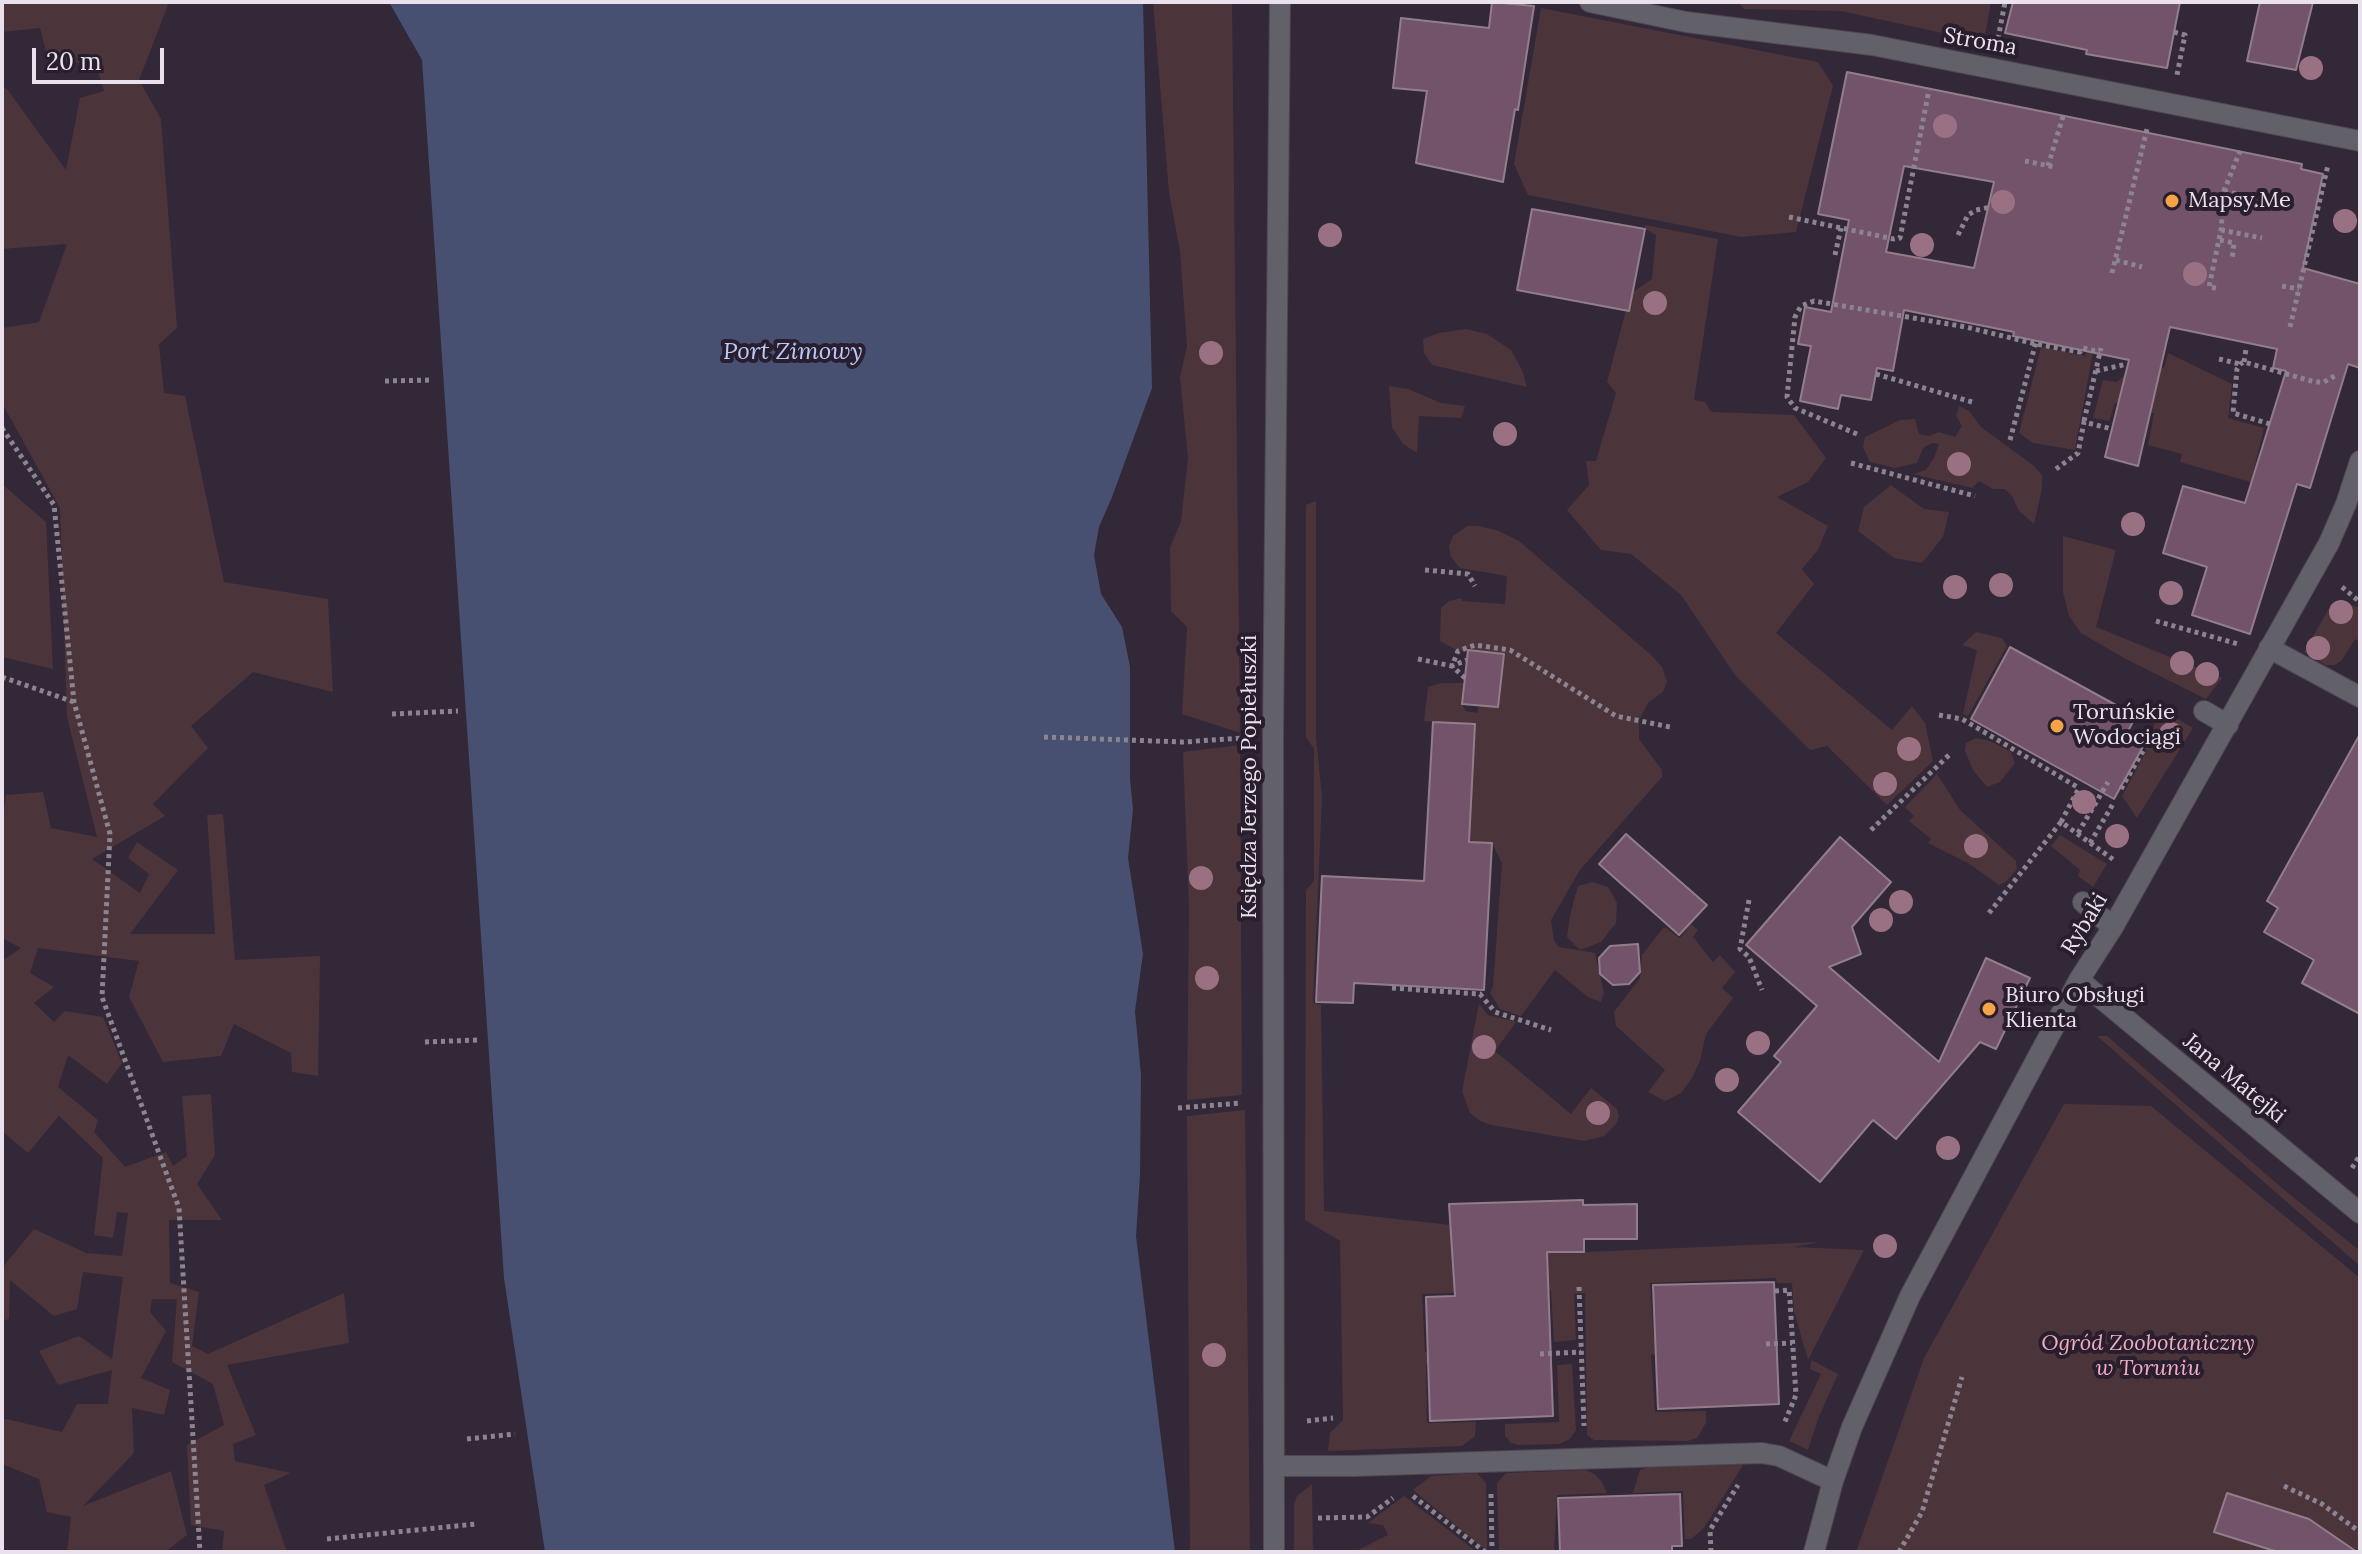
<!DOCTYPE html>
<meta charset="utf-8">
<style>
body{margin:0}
#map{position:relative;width:2362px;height:1554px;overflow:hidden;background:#322837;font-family:Lora,serif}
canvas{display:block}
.frame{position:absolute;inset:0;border:4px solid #e9e2ec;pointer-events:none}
.scale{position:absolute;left:32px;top:48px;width:132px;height:36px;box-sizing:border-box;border:4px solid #e9e2ec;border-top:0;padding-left:10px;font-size:24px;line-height:28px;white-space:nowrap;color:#e9e2ec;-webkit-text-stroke:6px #281e2d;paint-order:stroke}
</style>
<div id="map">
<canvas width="2362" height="1554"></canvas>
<div class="frame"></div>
<div class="scale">20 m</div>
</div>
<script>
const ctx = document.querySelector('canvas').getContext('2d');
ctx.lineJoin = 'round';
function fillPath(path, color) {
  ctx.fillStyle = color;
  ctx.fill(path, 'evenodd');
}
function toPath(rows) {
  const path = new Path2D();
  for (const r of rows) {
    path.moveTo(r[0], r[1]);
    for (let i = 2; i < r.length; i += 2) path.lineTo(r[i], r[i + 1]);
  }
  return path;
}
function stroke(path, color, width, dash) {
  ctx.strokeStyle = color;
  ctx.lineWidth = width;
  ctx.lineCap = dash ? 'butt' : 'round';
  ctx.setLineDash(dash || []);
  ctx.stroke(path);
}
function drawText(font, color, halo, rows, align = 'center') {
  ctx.font = font + ' Lora,serif';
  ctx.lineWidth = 8;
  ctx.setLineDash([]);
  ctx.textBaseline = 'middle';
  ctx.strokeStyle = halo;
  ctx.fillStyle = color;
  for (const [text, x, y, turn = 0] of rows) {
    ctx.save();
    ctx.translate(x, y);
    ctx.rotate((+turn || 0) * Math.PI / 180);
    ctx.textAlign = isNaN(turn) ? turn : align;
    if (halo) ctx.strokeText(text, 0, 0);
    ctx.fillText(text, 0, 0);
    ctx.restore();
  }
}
const green = toPath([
 [2,2,169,2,139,80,161,119,177,328,159,344,164,393,185,396,224,582,328,599,333,692,253,672,191,726,208,748,153,804,165,816,92,859,140,893,149,874,128,858,137,842,178,870,130,934,215,934,207,815,223,814,235,960,320,956,318,1076,292,1072,291,1053,234,1024,221,1056,163,1062,129,997,139,961,38,948,30,973,54,987,34,1003,54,1022,65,1011,103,1017,122,1063,107,1084,68,1055,58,1087,98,1120,94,1132,125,1167,166,1152,173,1166,187,1156,182,1096,211,1094,215,1155,197,1184,222,1220,169,1220,170,1283,199,1292,192,1346,208,1354,344,1293,349,1343,227,1365,256,1435,233,1444,235,1461,291,1473,264,1485,287,1552,222,1552,224,1531,191,1525,187,1445,224,1425,213,1384,172,1362,177,1299,152,1299,150,1312,166,1331,141,1378,170,1390,164,1415,132,1408,134,1453,83,1506,171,1471,187,1535,165,1552,67,1552,71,1517,47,1512,39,1479,2,1464,2,1418,62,1432,77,1404,108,1404,112,1370,58,1385,39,1351,79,1336,112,1359,123,1277,83,1272,77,1309,54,1316,10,1280,9,1319,2,1321,2,1268,34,1229,86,1253,122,1256,128,1213,117,1212,113,1238,94,1235,103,1158,59,1116,28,1153,2,1131,2,961,21,948,2,938,2,823,6,795,43,792,51,828,97,837,67,717,60,508,2,403,2,328,39,322,67,244,2,249,2,87,7,89,66,170,80,98,104,91,96,65,48,59,40,28,2,32],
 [1153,2,1232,2,1240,733,1182,714,1187,627,1171,611,1170,548,1181,521,1188,458,1180,377,1187,346,1180,251,1169,192],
 [1738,2,1991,2,1984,42,1841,11,1744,9],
 [1541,8,1818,62,1833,86,1796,232,1741,237,1528,195,1514,164],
 [1645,225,1718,239,1694,400,1705,402,1711,412,1794,415,1826,458,1808,482,1777,497,1828,526,1818,550,1802,569,1814,584,1776,633,1892,730,1912,706,1925,723,1933,761,1887,805,1827,746,1810,750,1735,675,1681,595,1631,554,1601,550,1567,510,1589,485,1586,461,1596,461,1616,393,1607,382,1626,310,1630,310,1633,292,1652,279,1656,235,1645,229],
 [1466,329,1487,334,1511,350,1522,370,1527,387,1432,365,1424,353,1423,339,1439,333],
 [2041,347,2086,356,2087,351,2093,352,2075,450,2033,443,2019,433],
 [2168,353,2232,384,2228,418,2264,428,2251,482,2180,462,2182,454,2148,445,2154,413,2115,403,2109,421,2093,418,2103,380,2117,382,2138,363,2164,368],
 [1389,386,1408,389,1441,403,1465,406,1461,418,1419,416,1417,453,1403,444,1392,427],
 [1959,406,1969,411,1981,427,2034,466,2042,475,2042,489,2034,524,2019,511,2012,496,2005,489,1993,489,1979,481,1972,488,1913,474,1926,470,1934,458,1939,444,1932,443,1923,448,1917,463,1895,468,1870,462,1863,447,1865,437,1900,420,1915,419,1919,434,1929,436,1939,432,1955,437,1962,426,1956,416],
 [2,484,46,522,53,669,2,657],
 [1891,485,1924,509,1949,512,1943,537,1922,563,1894,558,1858,531,1864,507],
 [1316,501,1316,736,1322,798,1313,1003,1321,1005,1324,1211,1451,1225,1453,1252,1585,1252,1820,1242,1794,1247,1864,1250,1808,1360,1794,1311,1792,1283,1777,1283,1776,1278,1650,1283,1654,1342,1662,1342,1662,1353,1651,1355,1655,1412,1706,1411,1706,1423,1697,1438,1687,1441,1594,1440,1587,1435,1585,1293,1574,1294,1576,1340,1554,1342,1551,1290,1422,1294,1425,1352,1434,1353,1435,1364,1426,1365,1427,1423,1476,1422,1475,1436,1462,1446,1328,1451,1330,1433,1343,1420,1340,1241,1305,1220,1306,890,1314,881,1314,749,1306,737,1306,505],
 [1467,526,1479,526,1499,531,1519,541,1650,654,1662,667,1667,681,1663,692,1649,702,1639,720,1639,739,1662,770,1662,777,1580,870,1551,920,1554,941,1559,947,1595,953,1604,993,1601,1002,1588,997,1555,970,1521,1016,1500,1009,1490,993,1493,986,1502,863,1492,843,1469,842,1475,725,1424,721,1428,687,1441,683,1465,683,1462,704,1466,711,1477,713,1479,706,1498,707,1504,654,1458,651,1440,641,1441,608,1449,601,1462,598,1462,601,1505,604,1507,576,1460,568,1451,557,1449,546,1453,536],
 [2063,536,2116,550,2096,627,2222,678,2206,699,2124,658,2081,633,2069,616,2063,592],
 [2341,601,2360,608,2360,642,2355,639,2342,660,2335,665,2326,665,2304,652,2332,603],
 [1976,632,2002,638,2007,646,1968,716,1963,714,1977,650,1962,645],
 [2158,708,2193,728,2137,818,2122,796,2150,744],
 [1976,738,1990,741,2011,752,2015,763,2000,782,1987,787,1973,770,1965,751,1966,743],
 [1240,745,1242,1095,1187,1100,1189,909,1183,752],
 [1937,774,1960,810,2016,861,2017,869,2006,882,1999,885,1968,863,1928,843,1931,839,1909,821,1914,816,1905,807],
 [2060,835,2107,864,2093,887,2078,876,2080,870,2051,846],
 [1593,882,1608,887,1617,903,1616,923,1601,942,1580,950,1567,937,1570,915,1578,886],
 [1691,924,1698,930,1693,937,1713,962,1720,955,1735,972,1722,988,1733,998,1706,1034,1700,1061,1692,1078,1681,1093,1665,1101,1648,1092,1665,1070,1616,1026,1614,1012,1640,978,1642,955,1664,927,1680,938],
 [1479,1004,1488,1015,1516,1022,1495,1051,1571,1114,1591,1088,1617,1109,1619,1117,1616,1124,1604,1136,1584,1141,1491,1125,1480,1121,1470,1113,1462,1091],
 [2097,1036,2107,1036,2282,1188,2360,1251,2360,1266],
 [2064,1104,2151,1106,2360,1278,2360,1552,1856,1552,1924,1358],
 [1245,1110,1250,1552,1190,1552,1187,1116],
 [1811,1360,1838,1374,1818,1419,1808,1450,1789,1441,1821,1374,1810,1369],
 [1572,1364,1576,1430,1570,1439,1559,1444,1518,1445,1511,1443,1505,1436,1505,1424,1559,1422,1557,1365],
 [1743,1465,1704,1528,1691,1539,1685,1539,1683,1491,1633,1493,1640,1470,1649,1466],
 [1585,1470,1595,1474,1602,1482,1607,1493,1557,1495,1554,1552,1499,1552,1497,1483,1506,1473],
 [1477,1473,1486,1483,1487,1551,1413,1490,1431,1476],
 [1312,1484,1313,1552,1294,1552,1294,1504,1297,1496],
 [1404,1496,1477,1552,1354,1552,1388,1535,1383,1525,1368,1523]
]);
const water = toPath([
 [389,2,1143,2,1152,388,1112,497,1099,527,1094,555,1101,594,1122,627,1130,667,1130,779,1133,809,1128,858,1143,954,1135,1011,1141,1075,1140,1175,1136,1236,1175,1552,545,1552,504,1278,422,60]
]);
const building = toPath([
 [1492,2,1534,6,1518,110,1515,109,1503,182,1416,163,1427,91,1393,88,1401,18,1489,28,1492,2],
 [2013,2,2180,2,2167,68,2086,54,2087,50,2005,33,2013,2],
 [2260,2,2313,2,2296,70,2247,61,2260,2],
 [1847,72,2302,164,2301,169,2323,174,2303,268,2360,284,2360,368,2348,364,2310,488,2297,484,2250,634,2192,615,2207,567,2163,553,2183,486,2245,503,2286,371,2273,368,2277,349,2170,327,2138,466,2105,457,2129,360,2013,336,2014,332,1904,310,1893,371,1877,368,1871,400,1841,395,1838,409,1800,401,1811,346,1798,344,1805,307,1831,312,1849,220,1818,214,1847,72],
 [1904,166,1994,182,1974,268,1886,252,1904,166],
 [1532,209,1645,229,1629,311,1517,290,1532,209],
 [2010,647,2136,716,2127,733,2145,743,2114,799,1971,719,2010,647],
 [1468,650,1504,654,1498,707,1462,704,1468,650],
 [1433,722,1475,724,1469,842,1492,843,1484,990,1354,983,1353,1003,1316,1002,1322,876,1424,881,1433,722],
 [2360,734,2360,1014,2302,983,2314,960,2264,932,2278,908,2267,901,2360,734],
 [1626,834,1707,905,1679,935,1599,864,1626,834],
 [1840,837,1891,882,1852,927,1861,954,1829,967,1939,1062,1986,958,2030,978,1996,1049,1980,1042,1896,1139,1873,1120,1820,1182,1738,1112,1781,1062,1774,1056,1817,1006,1746,945,1840,837],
 [1638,944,1640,972,1629,984,1613,985,1600,974,1599,958,1610,946,1638,944],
 [1583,1200,1583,1205,1637,1204,1637,1239,1584,1239,1584,1252,1547,1252,1553,1416,1430,1421,1426,1297,1455,1296,1449,1204,1583,1200],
 [1774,1282,1779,1404,1658,1409,1653,1285,1774,1282],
 [2227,1493,2309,1519,2357,1552,2278,1552,2214,1532,2227,1493],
 [1680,1494,1682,1546,1672,1546,1672,1552,1560,1552,1558,1498,1680,1494]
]);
const path = toPath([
 [2174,32,2185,35,2177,75],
 [1998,39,2005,2],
 [2025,161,2055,167],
 [2048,166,2064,113],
 [2224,191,2237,194],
 [1789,217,1894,239,1900,238,1929,90],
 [2221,230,2262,238],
 [1958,235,1968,215,1976,210,1991,207],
 [2220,240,2234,243,2232,260],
 [1835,255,1841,228],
 [2116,260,2142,267],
 [2112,273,2147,129],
 [2282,286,2299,289],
 [2216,288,2209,287,2221,230,2224,191,2240,151],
 [2290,327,2328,165],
 [2219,359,2240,364],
 [2244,362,2246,349],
 [2096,371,2127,364],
 [1876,374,1972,402],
 [385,381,433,380],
 [2084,421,2101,348],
 [2270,424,2233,413,2237,369,2240,364,2244,362,2315,382,2324,382,2338,374],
 [2,428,54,505,74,702,110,834,102,997,179,1208,200,1552],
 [1857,434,1795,408,1787,397,1795,317,1801,306,1814,301,1966,327,2036,344,2080,352,2083,348,2100,352],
 [2010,440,2036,342],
 [1851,463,1975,496],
 [2056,469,2078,453,2084,422,2112,429],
 [1425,570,1468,574,1475,586],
 [2342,587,2360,602],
 [2156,621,2238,644],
 [1418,659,1452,666,1458,651,1475,645,1510,650,1616,716,1670,727],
 [2,677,74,702],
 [1465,678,1452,666,1467,660],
 [392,714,458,711],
 [1939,715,1962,719,2079,788],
 [1044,737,1183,742,1242,738],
 [2121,789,2147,744],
 [2061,822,2079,788],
 [1871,830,1949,755],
 [2078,833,2108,782],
 [2090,843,2113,804],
 [1749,900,1740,949,1749,957,1762,990],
 [1989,913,2061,822,2114,860],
 [1392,988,1480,994,1495,1012,1551,1030],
 [425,1042,479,1040],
 [1178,1108,1241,1103],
 [2352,1168,2360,1155],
 [1579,1287,1584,1426],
 [1775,1291,1789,1290,1790,1301,1796,1395,1784,1424],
 [1766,1344,1792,1343],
 [1540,1354,1581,1352],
 [1307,1421,1333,1418],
 [467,1439,515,1434],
 [2284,1486,2322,1504,2360,1532],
 [1491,1494,1492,1552],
 [1413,1496,1485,1552],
 [1318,1518,1367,1517,1393,1498],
 [327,1539,476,1524],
 [1711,1552,1710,1530,1738,1485],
 [1899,1552,1922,1512,1962,1377]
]);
const minor = toPath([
 [1590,2,1686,22,1872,45,2360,141],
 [2269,648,2360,697],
 [2204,711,2228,725],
 [2083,902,2113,927],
 [2079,980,2360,1213],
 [1274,1466,1354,1466,1762,1453,1779,1456,1833,1481],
 [1274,1552,1273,737,1280,2],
 [1814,1552,1833,1481,1852,1427,1910,1296,2079,980,2113,927,2329,543,2346,504,2360,461]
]);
const trees = [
 [2311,68],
 [1945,126],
 [2003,202],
 [2345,221],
 [1330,235],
 [1922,245],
 [2195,274],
 [1655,303],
 [1211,353],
 [1505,434],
 [1959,464],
 [2133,524],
 [2001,585],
 [1955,587],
 [2171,593],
 [2341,612],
 [2318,648],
 [2182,663],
 [2207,674],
 [2171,734],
 [1909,749],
 [1885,784],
 [2084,802],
 [2117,836],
 [1976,846],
 [1201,878],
 [1901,902],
 [1881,920],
 [1207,978],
 [1758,1043],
 [1484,1047],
 [1727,1080],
 [1598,1113],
 [1948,1148],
 [1885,1246],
 [1214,1355]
];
const markers = [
 [2172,201,8,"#f6a247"],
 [2057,726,8,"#f6a247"],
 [1989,1009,8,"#f6a247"]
];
const streetNames = [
 ["Stroma",1980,42,10],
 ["Księdza Jerzego Popiełuszki",1250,777,-90],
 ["Rybaki",2085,924,-59],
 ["Jana Matejki",2234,1079,40]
];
const poiNames = [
 ["Mapsy.Me",2188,201],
 ["Toruńskie",2073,713],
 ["Wodociągi",2073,738],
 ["Biuro Obsługi",2005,996],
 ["Klienta",2005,1021]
];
const parkNames = [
 ["Ogród Zoobotaniczny",2148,1344],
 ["w Toruniu",2148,1369]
];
const waterNames = [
 ["Port Zimowy",793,352]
];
fillPath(green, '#4c343b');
fillPath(water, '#475070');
fillPath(building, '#73536a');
stroke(building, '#927e8b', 2);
stroke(minor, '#4f4654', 22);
stroke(path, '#8c8490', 5, [4, 4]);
stroke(minor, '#626069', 20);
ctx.fillStyle = '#9a7183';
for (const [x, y] of trees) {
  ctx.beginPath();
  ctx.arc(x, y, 12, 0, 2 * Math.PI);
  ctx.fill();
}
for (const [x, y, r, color] of markers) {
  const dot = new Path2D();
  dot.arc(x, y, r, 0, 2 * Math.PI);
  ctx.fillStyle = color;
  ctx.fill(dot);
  stroke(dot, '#281e2d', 3);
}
drawText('22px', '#e9e2ec', '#281e2d', streetNames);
drawText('22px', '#e9e2ec', '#281e2d', poiNames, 'left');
drawText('italic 22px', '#f0acc1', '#281e2d', parkNames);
drawText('italic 24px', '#bcc9f8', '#281e2d', waterNames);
</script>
